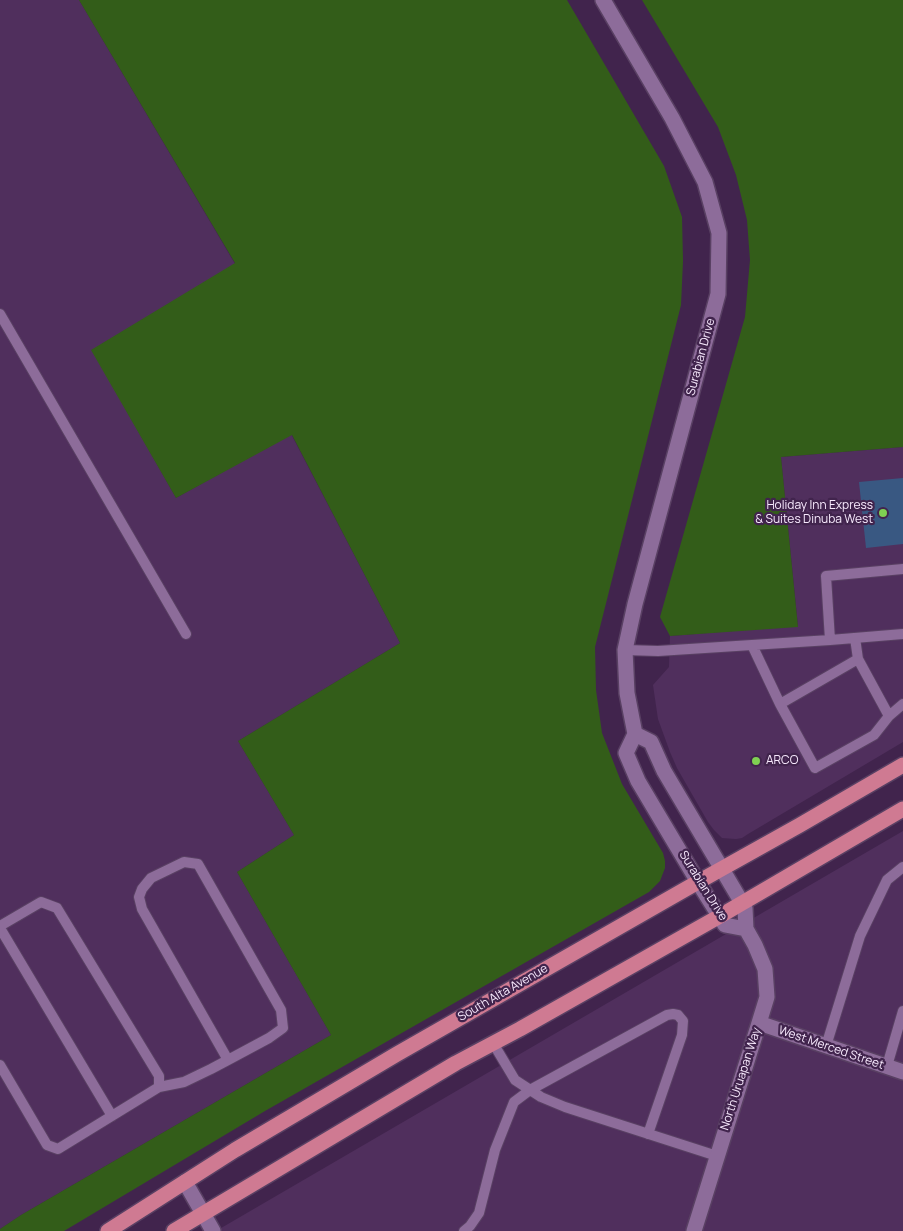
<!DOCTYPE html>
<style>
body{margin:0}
canvas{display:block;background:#41244d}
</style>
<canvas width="903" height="1231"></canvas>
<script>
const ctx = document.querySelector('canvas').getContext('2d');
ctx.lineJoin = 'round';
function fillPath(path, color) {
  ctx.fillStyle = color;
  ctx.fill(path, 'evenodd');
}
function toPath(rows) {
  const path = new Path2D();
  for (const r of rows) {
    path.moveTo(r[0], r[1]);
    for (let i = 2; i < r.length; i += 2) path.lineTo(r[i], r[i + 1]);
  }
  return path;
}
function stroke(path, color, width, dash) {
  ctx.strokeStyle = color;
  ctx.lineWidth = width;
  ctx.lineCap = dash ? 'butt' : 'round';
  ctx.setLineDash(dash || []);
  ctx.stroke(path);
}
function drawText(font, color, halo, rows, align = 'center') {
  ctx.font = font + ' Manrope,sans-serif';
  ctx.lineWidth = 4.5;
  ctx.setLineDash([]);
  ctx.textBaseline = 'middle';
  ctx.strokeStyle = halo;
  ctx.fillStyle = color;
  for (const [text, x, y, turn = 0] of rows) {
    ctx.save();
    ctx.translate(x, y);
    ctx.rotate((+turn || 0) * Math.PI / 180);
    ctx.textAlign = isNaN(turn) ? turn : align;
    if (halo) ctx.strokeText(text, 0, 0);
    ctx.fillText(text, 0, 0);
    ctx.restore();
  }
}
const built = toPath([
 [0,0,79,0,235,264,92,350,176,498,291,434,400,643,238,741,294,835,237,872,331,1035,21,1215,0,1229],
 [903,447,903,742,748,834,742,838,736,839,722,838,714,830,708,822,677,768,670,752,658,719,653,685,669,667,670,636,798,626,781,457],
 [903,831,903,1231,216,1231]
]);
const green = toPath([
 [79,0,567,0,664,166,682,217,683,261,681,305,595,647,596,690,602,733,622,784,663,853,665,861,665,868,660,881,649,892,265,1111,64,1231,0,1231,0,1229,21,1215,331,1035,237,872,294,835,238,741,400,643,292,435,176,498,91,350,235,263],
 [642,0,903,0,903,447,781,457,798,627,670,636,660,617,745,317,750,260,747,220,736,175,718,127]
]);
const building = toPath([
 [903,478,903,544,866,548,859,482]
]);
const lane = toPath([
 [0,314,186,634],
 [903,569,826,576,830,640,903,634],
 [855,638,858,659,780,704,815,768,874,735,889,716,903,704],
 [752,645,780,704],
 [625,650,658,651,830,640],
 [858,659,889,716],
 [0,926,41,902,57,908,159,1076,159,1087,58,1149,47,1145,0,1065],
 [0,928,112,1116],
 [493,1043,515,1080,541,1097,565,1107,717,1156],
 [826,1046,860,936,887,880,903,867],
 [887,1066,903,1011],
 [159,1087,184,1082,211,1069,228,1060,269,1038,283,1028,281,1010,198,864,184,862,151,878,142,889,139,897,142,909,228,1060],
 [464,1231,470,1226,479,1213,495,1150,514,1102,530,1090,667,1015,673,1014,678,1015,683,1021,682,1035,648,1134]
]);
const street = toPath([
 [603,0,672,118,705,182,719,233,718,294,635,604,625,650,627,693,635,734,626,753,638,781,698,882,725,925,746,929],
 [635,734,651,742,664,771,745,908,746,929,755,945,765,969,767,997,759,1023,694,1231],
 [759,1023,903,1072],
 [185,1182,213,1231]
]);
const primary = toPath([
 [108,1231,235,1150,397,1054,698,882,800,825,903,765],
 [174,1231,456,1063,520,1029,720,916,903,809]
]);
const markers = [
 [883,513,5,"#7fd052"],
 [756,761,5,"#7fd052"]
];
const streetNames = [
 ["Surabian Drive",701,357,-75],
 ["Surabian Drive",703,886,58],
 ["South Alta Avenue",503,993,-30],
 ["West Merced Street",831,1048,19],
 ["North Uruapan Way",741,1079,-72]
];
const poiNames = [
 ["Holiday Inn Express",873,506],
 ["& Suites Dinuba West",873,520],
 ["ARCO",766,761,"left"]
];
fillPath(built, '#502f5d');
fillPath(green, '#335d19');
fillPath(building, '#395882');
stroke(lane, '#594063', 12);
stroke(street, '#594063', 18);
stroke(primary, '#594063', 18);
stroke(lane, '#8d6c9a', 10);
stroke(street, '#8d6c9a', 15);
stroke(primary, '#cf7a92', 15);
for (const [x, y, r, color] of markers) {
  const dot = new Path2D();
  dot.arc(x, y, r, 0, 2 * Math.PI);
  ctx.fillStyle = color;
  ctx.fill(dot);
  stroke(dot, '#41244d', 2);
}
drawText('12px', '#f7e9fd', '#41244d', streetNames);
drawText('12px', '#f7e9fd', '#41244d', poiNames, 'right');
</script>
